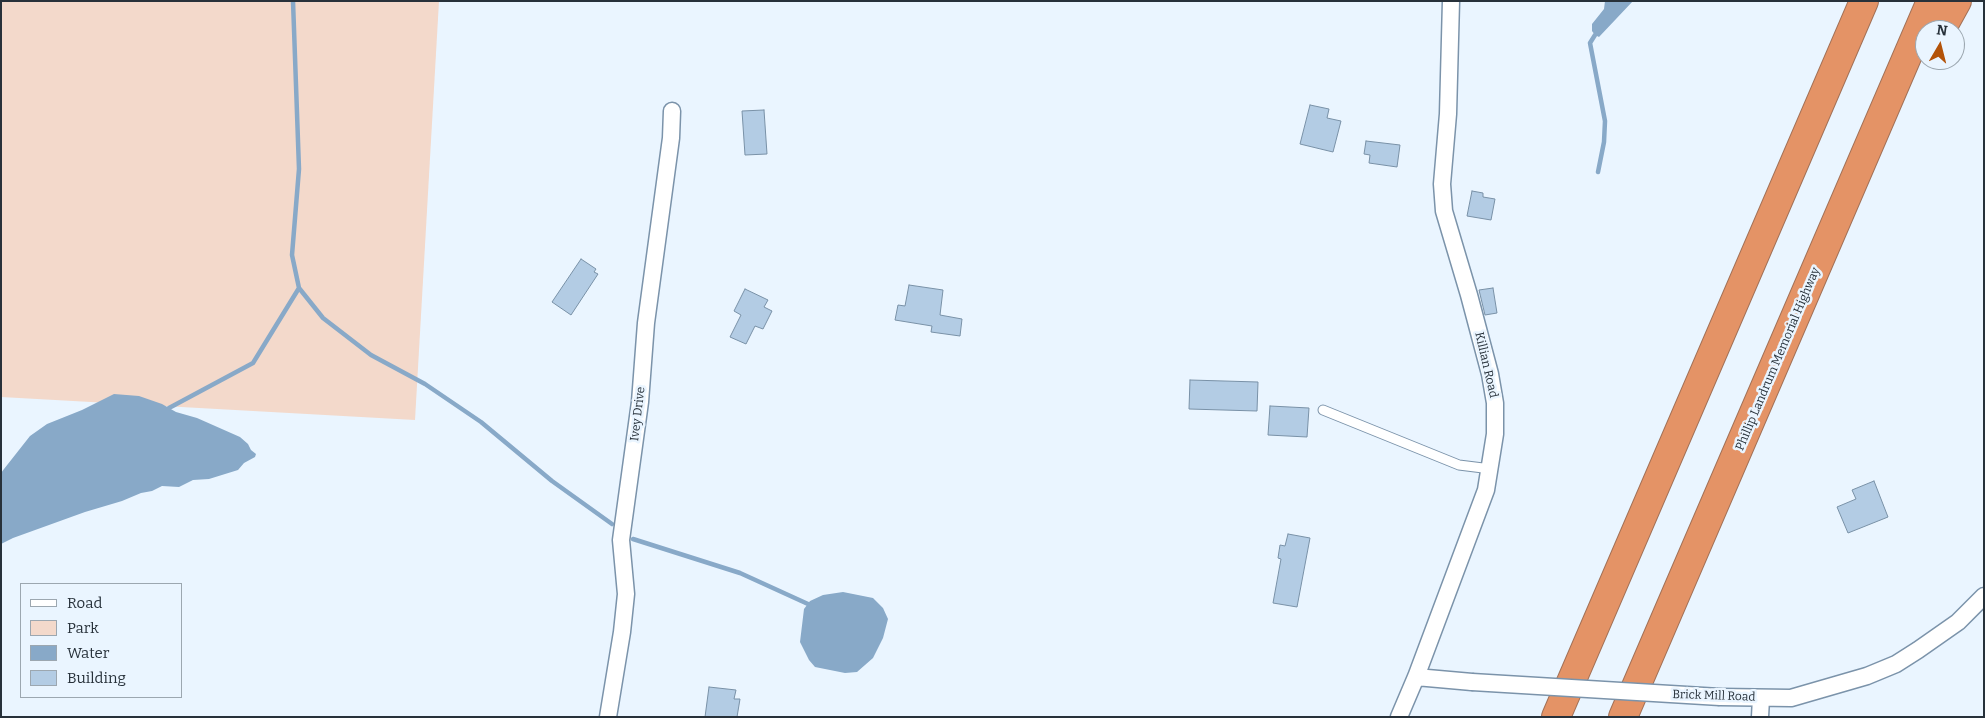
<!DOCTYPE html>
<style>
body{margin:0}
#map{position:relative;width:1985px;height:718px;overflow:hidden;background:#eaf5ff;font-family:Bitter,serif}
canvas{display:block}
.frame{position:absolute;inset:0;border:2px solid #27313a;pointer-events:none}
.legend{position:absolute;left:20px;top:583px;width:162px;height:115px;box-sizing:border-box;background:#eaf5ff;border:1px solid #9ca7b0;margin:0;padding:6px 9px;list-style:none;font-size:15px;color:#27313a}
.legend li{display:flex;align-items:center;gap:10px;height:25px}
.legend b{width:25px;border:1px solid #9ca7b0}
.north{position:absolute;left:1915px;top:20px;width:50px;height:50px;box-sizing:border-box;background:#eaf5ff;border:1px solid #9ca7b0;border-radius:50%;rotate:8deg;font-size:14px;font-weight:700;line-height:20px;text-align:center;color:#27313a}
.north::after{content:'';display:block;margin:auto;width:18px;height:22px;background:#b35309;clip-path:polygon(50% 0,100% 100%,50% 72%,0 100%)}
</style>
<div id="map">
<canvas width="1985" height="718"></canvas>
<div class="frame"></div>
<ul class="legend">
<li><b style="height:6px;background:#fff"></b>Road</li>
<li><b style="height:14px;background:#f3d9cb"></b>Park</li>
<li><b style="height:14px;background:#88a9c8"></b>Water</li>
<li><b style="height:14px;background:#b3cce4"></b>Building</li>
</ul>
<div class="north">N</div>
</div>
<script>
const ctx = document.querySelector('canvas').getContext('2d');
ctx.lineJoin = 'round';
function fillPath(path, color) {
  ctx.fillStyle = color;
  ctx.fill(path, 'evenodd');
}
function toPath(rows) {
  const path = new Path2D();
  for (const r of rows) {
    path.moveTo(r[0], r[1]);
    for (let i = 2; i < r.length; i += 2) path.lineTo(r[i], r[i + 1]);
  }
  return path;
}
function stroke(path, color, width, dash) {
  ctx.strokeStyle = color;
  ctx.lineWidth = width;
  ctx.lineCap = dash ? 'butt' : 'round';
  ctx.setLineDash(dash || []);
  ctx.stroke(path);
}
function drawText(font, color, halo, rows, align = 'center') {
  ctx.font = font + ' Bitter,serif';
  ctx.lineWidth = 5;
  ctx.setLineDash([]);
  ctx.textBaseline = 'middle';
  ctx.strokeStyle = halo;
  ctx.fillStyle = color;
  for (const [text, x, y, turn = 0] of rows) {
    ctx.save();
    ctx.translate(x, y);
    ctx.rotate((+turn || 0) * Math.PI / 180);
    ctx.textAlign = isNaN(turn) ? turn : align;
    if (halo) ctx.strokeText(text, 0, 0);
    ctx.fillText(text, 0, 0);
    ctx.restore();
  }
}
const green = toPath([
 [1,1,439,1,415,420,1,397]
]);
const water = toPath([
 [1605,1,1633,1,1599,37,1595,35,1592,31,1592,24,1604,9],
 [114,394,139,396,162,404,176,412,197,418,240,437,248,444,251,450,256,454,255,457,244,463,238,470,209,479,193,480,179,487,162,486,152,491,141,493,122,501,85,512,13,538,1,544,1,473,4,469,30,436,47,424,82,410],
 [843,592,873,598,883,608,888,619,883,638,873,658,857,672,845,673,815,667,809,660,800,642,804,609,810,601,823,595]
]);
const stream = toPath([
 [293,1,299,169,292,255,299,288,323,318,371,355,425,384,481,422,552,481,612,524],
 [1595,35,1590,43,1605,121,1604,142,1598,172],
 [169,408,253,363,299,288],
 [633,539,740,573,808,604]
]);
const building = toPath([
 [1310,105,1329,109,1327,118,1341,121,1333,152,1300,144,1310,105],
 [764,110,767,154,745,155,742,111,764,110],
 [1366,141,1400,145,1397,167,1369,163,1370,155,1364,154,1366,141],
 [1472,191,1483,193,1483,197,1495,199,1491,220,1467,216,1472,191],
 [581,259,596,269,594,272,598,274,571,315,552,302,581,259],
 [909,285,943,290,940,315,962,319,960,336,931,332,932,326,895,320,898,305,905,306,909,285],
 [1493,288,1497,313,1485,315,1479,290,1493,288],
 [745,289,768,300,764,307,772,311,763,329,755,326,746,344,730,337,741,315,734,311,745,289],
 [1190,380,1258,382,1257,411,1189,409,1190,380],
 [1270,406,1309,408,1307,437,1268,435,1270,406],
 [1874,481,1888,517,1848,533,1837,507,1856,499,1852,490,1874,481],
 [1288,534,1310,538,1297,607,1273,603,1281,559,1278,558,1280,545,1285,546,1288,534],
 [709,687,736,690,734,699,740,699,737,717,705,717,709,687]
]);
const service = toPath([
 [1323,410,1459,465,1491,469]
]);
const minor = toPath([
 [1416,677,1472,682],
 [1720,697,1791,698,1867,676,1896,664,1918,650,1958,622,1984,596],
 [608,717,622,632,626,594,621,540,640,402,646,323,671,138,672,111],
 [1399,717,1416,677,1486,490,1495,434,1495,403,1490,374,1469,295,1444,211,1442,184,1448,114,1451,1],
 [1760,717,1761,698]
]);
const motorway = toPath([
 [1941,30,1957,1],
 [1556,717,1864,1],
 [1623,717,1931,1]
]);
const minorBridge = toPath([
 [1472,682,1720,697]
]);
const streetNames = [
 ["Phillip Landrum Memorial Highway",1778,359,-67],
 ["Killian Road",1486,365,77],
 ["Ivey Drive",638,414,-83],
 ["Brick Mill Road",1714,696,2]
];
fillPath(green, '#f3d9cb');
fillPath(water, '#88a9c8');
stroke(stream, '#88a9c8', 4.5);
fillPath(building, '#b3cce4');
stroke(building, '#7991a7', 1);
stroke(service, '#7b93aa', 11);
stroke(minor, '#7b93aa', 19);
stroke(motorway, '#a27157', 30);
stroke(service, '#fff', 9);
stroke(minor, '#fff', 16);
stroke(motorway, '#e49366', 28);
stroke(minorBridge, '#7b93aa', 19, []);
stroke(minorBridge, '#fff', 16);
drawText('12px', '#27313a', '#eaf5ff', streetNames);
</script>
